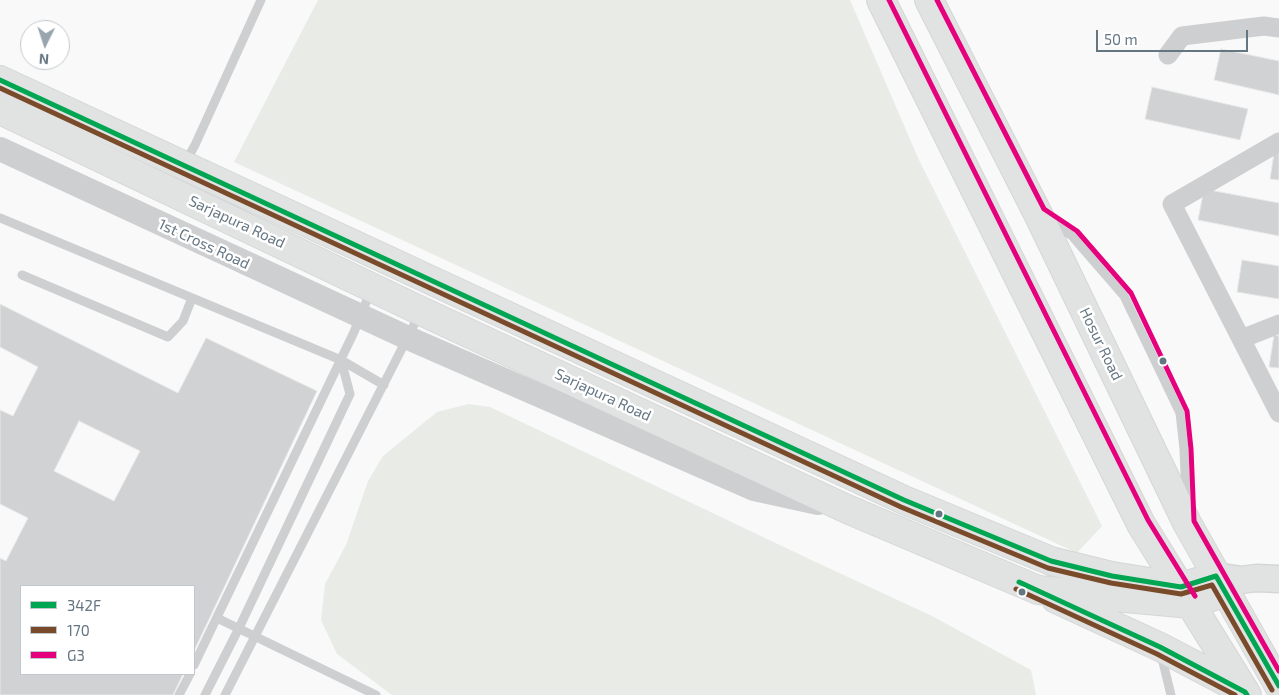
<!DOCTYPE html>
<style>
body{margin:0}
#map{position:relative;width:1279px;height:695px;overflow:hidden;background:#f9f9f9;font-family:"Exo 2",sans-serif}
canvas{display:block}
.legend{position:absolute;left:20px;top:585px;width:175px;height:90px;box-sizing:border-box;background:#fff;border:1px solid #c1c8cd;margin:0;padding:6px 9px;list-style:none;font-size:15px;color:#657683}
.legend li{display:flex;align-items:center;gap:10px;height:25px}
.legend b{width:25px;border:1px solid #c1c8cd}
.north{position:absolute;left:20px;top:20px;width:50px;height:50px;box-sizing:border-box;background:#fff;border:1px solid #c1c8cd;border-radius:50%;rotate:184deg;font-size:14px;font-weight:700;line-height:20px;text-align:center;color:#657683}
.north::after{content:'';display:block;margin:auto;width:18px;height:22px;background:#99a4ac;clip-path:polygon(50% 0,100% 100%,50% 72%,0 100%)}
.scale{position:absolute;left:1096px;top:30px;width:152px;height:22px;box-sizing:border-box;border:2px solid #657683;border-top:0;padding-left:6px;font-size:15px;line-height:18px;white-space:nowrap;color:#657683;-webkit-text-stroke:4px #fff;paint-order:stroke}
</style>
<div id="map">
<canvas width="1279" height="695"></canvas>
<ul class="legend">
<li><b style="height:6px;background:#00a651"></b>342F</li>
<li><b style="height:6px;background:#7a4b2a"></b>170</li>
<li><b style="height:6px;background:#e5007d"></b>G3</li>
</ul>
<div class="north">N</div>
<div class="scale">50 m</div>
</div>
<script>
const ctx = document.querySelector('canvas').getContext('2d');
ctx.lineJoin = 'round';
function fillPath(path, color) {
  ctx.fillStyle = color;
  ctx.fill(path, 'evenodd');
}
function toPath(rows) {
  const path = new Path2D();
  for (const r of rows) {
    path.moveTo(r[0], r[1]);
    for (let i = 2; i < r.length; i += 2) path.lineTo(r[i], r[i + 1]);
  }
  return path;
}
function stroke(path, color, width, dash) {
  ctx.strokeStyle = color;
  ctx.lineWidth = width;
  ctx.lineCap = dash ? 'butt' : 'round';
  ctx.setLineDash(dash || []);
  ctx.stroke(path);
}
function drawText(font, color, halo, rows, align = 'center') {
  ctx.font = font + ' "Exo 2",sans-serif';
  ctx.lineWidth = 5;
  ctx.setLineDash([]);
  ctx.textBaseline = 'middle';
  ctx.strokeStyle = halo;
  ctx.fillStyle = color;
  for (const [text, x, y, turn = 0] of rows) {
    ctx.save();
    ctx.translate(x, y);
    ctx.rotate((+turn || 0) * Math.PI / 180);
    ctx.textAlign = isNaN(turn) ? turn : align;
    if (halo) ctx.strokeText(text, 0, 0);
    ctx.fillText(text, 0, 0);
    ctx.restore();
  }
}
const green = toPath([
 [318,0,850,0,918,158,1102,526,1077,553,234,162],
 [469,404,490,407,807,558,932,616,1031,670,1036,695,392,695,337,654,321,620,325,584,346,545,368,481,383,456,437,412]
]);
const building = toPath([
 [1221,49,1279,61,1279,95,1214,80,1221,49],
 [1152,87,1248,109,1240,140,1145,119,1152,87],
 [1275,147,1279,148,1279,180,1270,179,1275,147],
 [1204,189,1279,203,1279,236,1198,220,1204,189],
 [1242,260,1279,266,1279,299,1237,292,1242,260],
 [0,304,178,393,206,338,317,391,194,651,194,586,21,586,21,674,183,674,173,695,0,695,0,558,6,561,28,518,0,504,0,410,13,416,38,367,0,347,0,304],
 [79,421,140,451,114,501,54,471,79,421],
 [1274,335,1279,336,1279,368,1269,367,1274,335]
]);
const service = toPath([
 [185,163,195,145,261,0],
 [0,218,341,360,384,385],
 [1051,222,1072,236,1124,296,1180,413,1184,449,1186,498],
 [22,275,168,337,183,321,192,298],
 [217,618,376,695],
 [1161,654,1171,695],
 [194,665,354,332,371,290],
 [179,695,190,674],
 [205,695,239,628,350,394,341,360],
 [225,695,419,315]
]);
const minor = toPath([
 [1168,55,1182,36,1264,26,1279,28],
 [1279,142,1172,204,1279,413],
 [1241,339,1279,324]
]);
const tertiary = toPath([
 [0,149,408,338,754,489,818,503]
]);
const secondary = toPath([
 [1216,576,1241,580,1256,578,1279,579]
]);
const primary = toPath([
 [881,0,1141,524,1247,695],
 [929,0,1038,214,1187,523,1279,686],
 [0,80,904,500,1051,561,1112,576,1181,587,1216,576],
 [0,110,421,311,847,509,1038,590,1191,604,1225,592],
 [1056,599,1160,647,1244,691]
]);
const bus1 = toPath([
 [0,80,904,500,1051,561,1112,576,1181,587,1216,576,1279,686],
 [1019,582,1160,647,1245,692,1247,695]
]);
const bus2 = toPath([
 [0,88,901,507,1048,568,1111,583,1181,594,1212,585,1272,690],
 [1016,589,1157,654,1235,695]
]);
const bus3 = toPath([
 [889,0,1148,520,1195,596],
 [937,0,1044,209,1077,231,1131,293,1187,411,1191,449,1194,521,1279,671]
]);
const markers = [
 [1163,361,4.5,"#657683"],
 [939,514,4.5,"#657683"],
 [1022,592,4.5,"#657683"]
];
const streetNames = [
 ["Sarjapura Road",237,222,25],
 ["1st Cross Road",204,244,25],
 ["Hosur Road",1101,344,64],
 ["Sarjapura Road",603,395,25]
];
fillPath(green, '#e8ebe6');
fillPath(building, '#d0d2d3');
stroke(building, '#e8e8e8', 1);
stroke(secondary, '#d5d6d7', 29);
stroke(primary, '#d5d6d7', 30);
stroke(service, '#cecfd0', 9);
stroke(minor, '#cecfd0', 19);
stroke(tertiary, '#cecfd0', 24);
stroke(secondary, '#e1e2e2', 26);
stroke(primary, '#e1e2e2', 28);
stroke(bus1, '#00a651', 5);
stroke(bus2, '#7a4b2a', 5);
stroke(bus3, '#e5007d', 5);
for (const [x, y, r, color] of markers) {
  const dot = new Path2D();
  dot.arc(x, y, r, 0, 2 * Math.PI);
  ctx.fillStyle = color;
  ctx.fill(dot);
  stroke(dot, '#fff', 2);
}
drawText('15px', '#657683', '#fff', streetNames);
</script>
